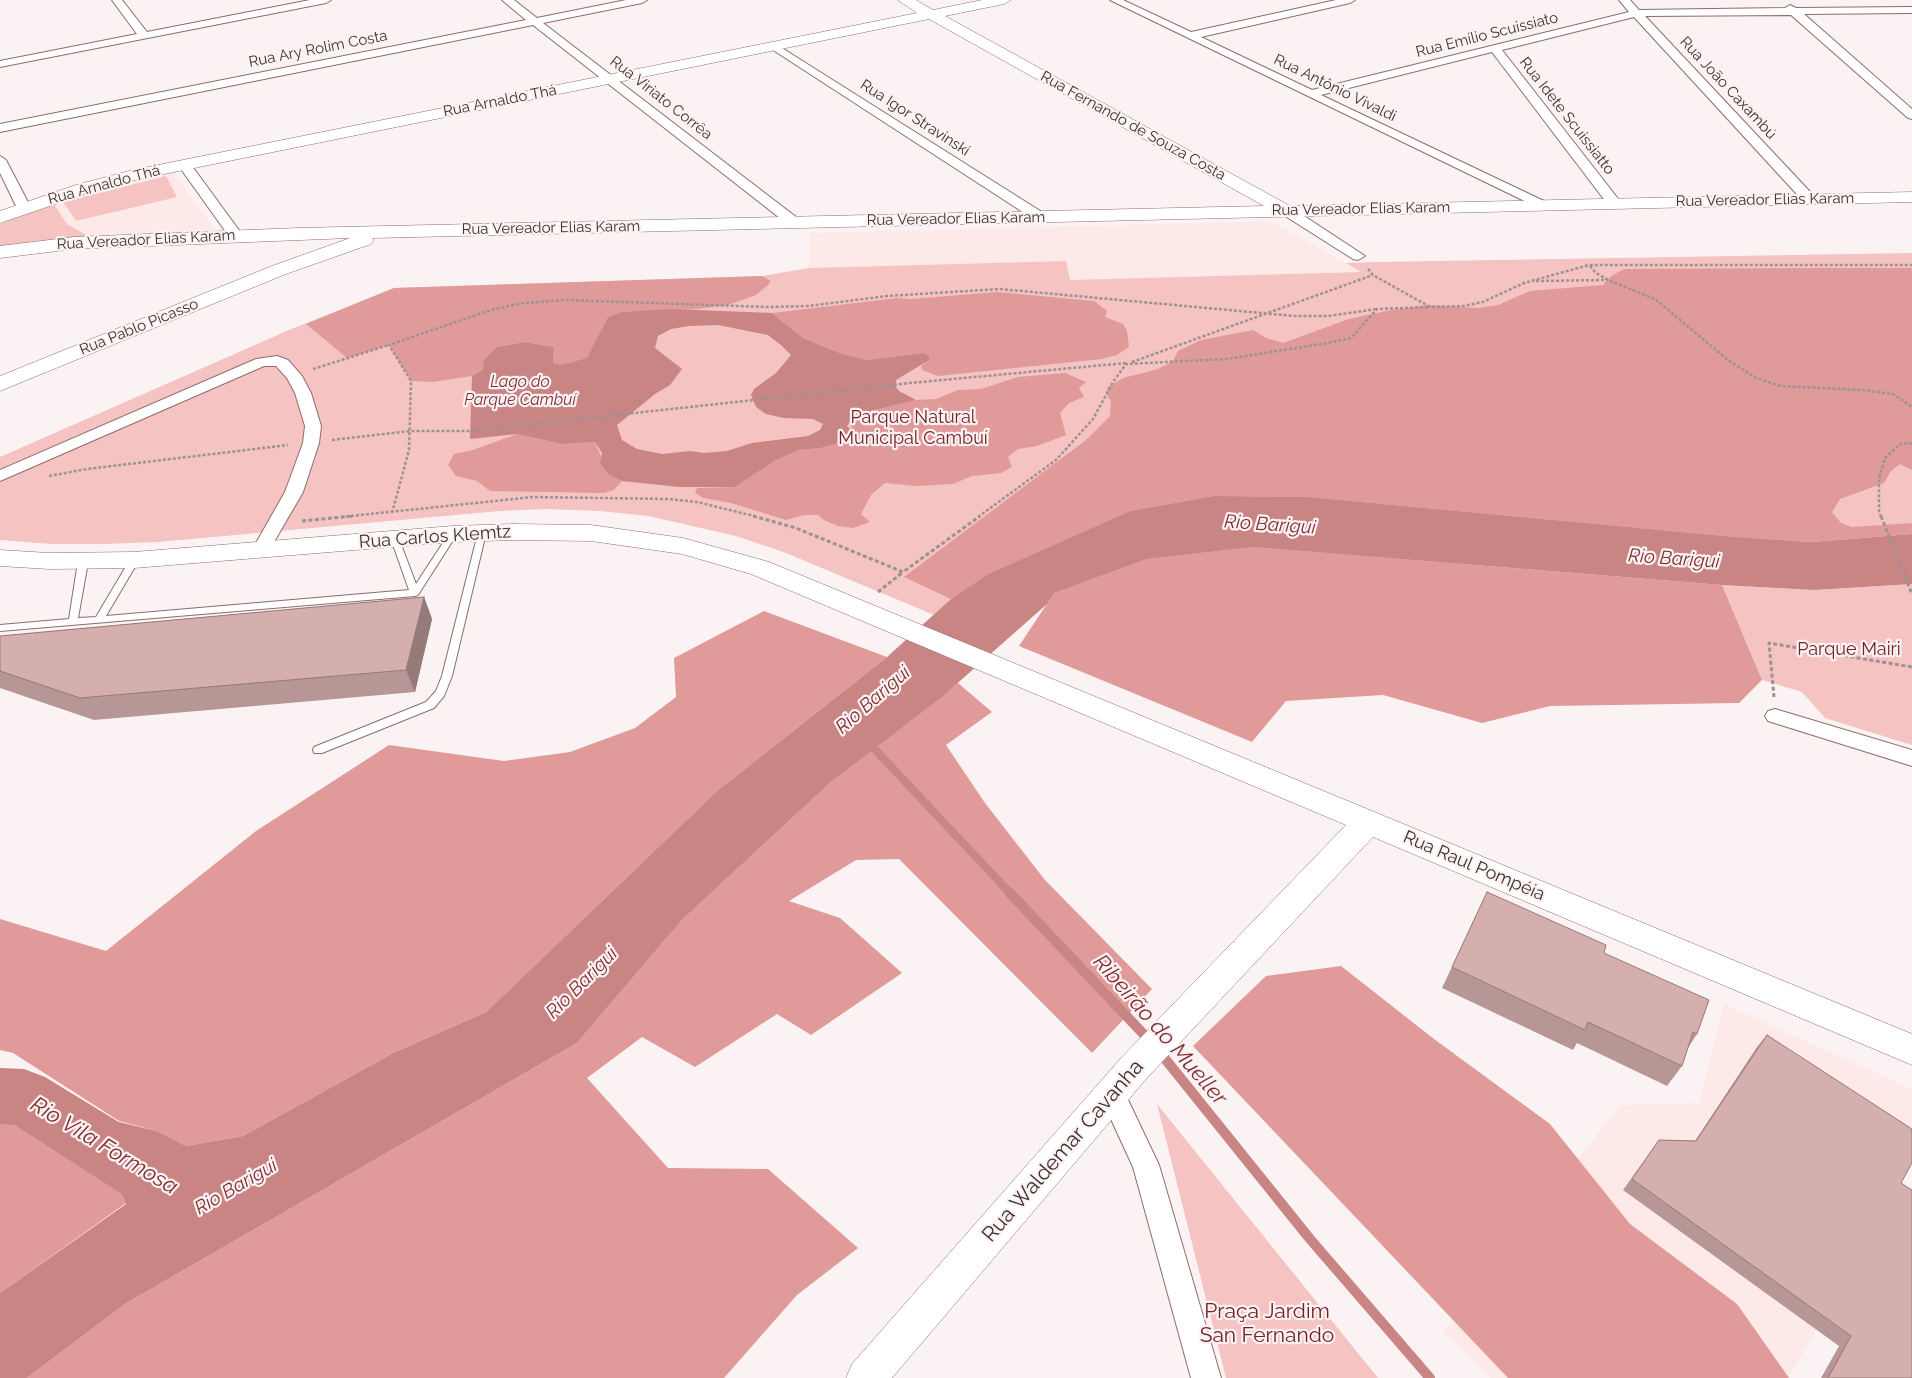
<!DOCTYPE html>
<meta charset="utf-8">
<style>
body{margin:0}
canvas{display:block;background:#fbf3f3}
</style>
<canvas width="1912" height="1378"></canvas>
<script>
const ctx = document.querySelector('canvas').getContext('2d');
ctx.lineJoin = 'round';
function fillPath(path, color) {
  ctx.fillStyle = color;
  ctx.fill(path, 'evenodd');
}
function toPath(rows) {
  const path = new Path2D();
  for (const r of rows) {
    path.moveTo(r[0], r[1]);
    for (let i = 2; i < r.length; i += 2) path.lineTo(r[i], r[i + 1]);
  }
  return path;
}
function stroke(path, color, width, dash) {
  ctx.strokeStyle = color;
  ctx.lineWidth = width;
  ctx.lineCap = dash ? 'butt' : 'round';
  ctx.setLineDash(dash || []);
  ctx.stroke(path);
}
function drawText(font, color, halo, rows, align = 'center') {
  ctx.font = font + ' Raleway,sans-serif';
  ctx.lineWidth = 4.5;
  ctx.setLineDash([]);
  ctx.textBaseline = 'middle';
  ctx.strokeStyle = halo;
  ctx.fillStyle = color;
  for (const [text, x, y, turn = 0] of rows) {
    ctx.save();
    ctx.translate(x, y);
    ctx.rotate((+turn || 0) * Math.PI / 180);
    ctx.textAlign = isNaN(turn) ? turn : align;
    if (halo) ctx.strokeText(text, 0, 0);
    ctx.fillText(text, 0, 0);
    ctx.restore();
  }
}
const built = toPath([
 [174,173,216,230,88,236,67,224,53,203,107,187],
 [1270,221,1362,272,1070,280,1065,261,809,268,810,233],
 [1724,1004,1912,1089,1912,1161,1789,1378,1491,1378,1443,1332,1620,1105,1699,1103]
]);
const green = toPath([
 [166,176,177,197,76,221,63,202],
 [53,203,67,224,88,236,0,246,0,224],
 [1912,253,1912,534,951,599,934,615,786,553,736,536,648,516,599,511,545,509,500,511,158,542,104,544,51,544,0,540,0,457,289,330,394,288,762,276,809,268,1066,261,1070,280,1361,272,1346,263,1378,262],
 [1912,584,1912,745,1825,718,1802,692,1762,680,1722,585,1814,590],
 [1157,1104,1378,1378,1226,1378]
]);
const forest = toPath([
 [1811,268,1912,268,1912,470,1900,464,1891,471,1884,483,1840,499,1832,512,1841,523,1852,527,1912,523,1912,534,1812,542,1735,537,1308,497,1214,496,1130,511,988,574,951,599,904,577,1086,440,1110,416,1111,402,1106,393,1108,387,1123,378,1158,369,1173,361,1178,351,1201,340,1253,330,1266,338,1283,343,1349,319,1386,311,1428,305,1478,308,1498,305,1530,291,1603,285,1611,276,1624,269],
 [762,276,771,281,767,286,756,295,728,305,697,309,621,312,608,317,587,359,560,365,553,363,554,347,525,342,497,347,483,370,472,376,433,382,411,381,389,345,347,358,306,324,394,288],
 [997,292,1094,301,1107,311,1105,317,1123,324,1127,331,1129,347,1117,355,1102,359,938,376,922,370,921,366,929,360,928,356,923,353,868,360,842,354,803,338,772,313,897,298,911,299],
 [1065,373,1086,382,1079,388,1084,397,1069,403,1060,413,1066,435,1037,446,1018,449,1008,457,1012,467,1001,473,972,476,953,484,917,486,885,483,871,495,861,514,870,522,853,528,838,526,824,520,818,515,805,515,786,520,731,503,703,498,695,493,697,488,735,487,776,460,799,450,820,448,851,430,852,418,858,414,916,400,936,399,958,390,981,389,1018,377],
 [517,434,562,444,595,442,609,475,622,481,614,490,604,493,490,491,477,481,456,476,448,465,454,454,473,450],
 [1253,547,1722,585,1762,680,1739,703,1550,706,1482,723,1383,695,1286,701,1252,742,1019,646,1054,593,1147,559],
 [764,611,887,657,717,791,486,1012,393,1053,243,1136,186,1146,157,1131,119,1121,13,1053,0,1050,0,919,106,951,256,831,389,745,504,761,570,752,635,728,676,697,674,658],
 [958,683,992,712,946,745,985,803,1045,880,1152,989,1092,1053,899,859,856,860,789,901,840,918,902,973,811,1035,777,1014,695,1067,642,1037,587,1078,668,1168,768,1169,858,1248,797,1295,724,1378,27,1378,125,1304,577,1043,682,920,831,782],
 [1341,966,1434,1039,1550,1124,1630,1224,1737,1304,1789,1378,1508,1378,1193,1046,1266,976],
 [0,1120,28,1123,103,1164,116,1178,126,1203,0,1293]
]);
const water = toPath([
 [671,309,772,313,803,338,842,354,868,360,923,353,929,356,929,360,896,380,896,387,899,391,916,400,858,414,852,418,847,426,851,430,845,441,820,448,799,450,776,460,735,487,679,487,622,481,609,475,600,463,602,453,595,442,562,444,517,434,470,439,472,376,483,370,484,360,497,347,525,342,554,347,553,363,560,365,573,362,587,358,608,317,621,312],
 [718,325,768,335,782,346,791,355,776,373,754,389,751,395,756,407,766,414,784,418,813,419,823,424,820,430,808,436,752,443,727,451,704,453,690,451,662,454,637,449,622,440,617,425,655,394,670,385,682,369,655,348,658,336,671,329,689,326],
 [1214,496,1308,497,1735,537,1812,542,1912,534,1912,584,1814,590,1722,585,1253,547,1147,559,1054,593,1047,604,943,696,831,782,682,920,577,1043,125,1304,27,1378,0,1378,0,1293,126,1204,116,1178,103,1164,119,1122,157,1131,186,1146,243,1136,393,1053,486,1012,717,791,887,657,951,599,988,574,1130,511]
]);
const streamFar1 = toPath([
 [867,741,1010,893]
]);
const stream = toPath([
 [1009,892,1151,1042],
 [1158,1050,1310,1239,1430,1378]
]);
const river = toPath([
 [0,1068,24,1069,45,1077,186,1163,196,1185,186,1207,164,1216,142,1207,15,1125,0,1124,0,1068]
]);
const pathFar1 = toPath([
 [1590,266,1596,273,1608,280,1655,299,1728,360,1756,378,1781,386,1863,390,1893,394,1912,407],
 [1368,269,1373,275,1430,307,1463,306,1483,302,1524,283,1589,265,1912,265],
 [1536,281,1607,280],
 [1132,362,1373,275],
 [313,369,389,345],
 [332,440,410,431,469,431,910,383,1126,363],
 [49,476,87,469,288,445],
 [392,513,409,450,411,381,389,345,494,309,524,303,566,300,768,307,808,306,887,296,1000,289,1294,316,1328,316,1377,309],
 [341,517,533,497,667,499,697,502,758,517],
 [978,517,1056,460,1093,419,1113,382,1126,364,1227,359,1328,343,1351,338,1377,309,1430,307],
 [1881,517,1879,511,1879,478,1885,458,1900,444,1912,443]
]);
const path = toPath([
 [753,516,796,528,903,572,980,516],
 [1881,516,1912,594],
 [302,521,353,516],
 [878,592,903,572],
 [1774,697,1769,643,1912,667]
]);
const lane = toPath([
 [482,530,486,533,452,676,444,696,434,708,322,753,314,753,313,750,314,747,426,702,436,691,442,676,478,533,482,530],
 [453,531,457,534,418,595,415,596,0,631,0,625,69,619,78,562,83,559,88,562,78,618,96,617,131,558,134,557,139,560,106,616,409,590,391,539,392,537,395,536,399,539,416,584,450,532,453,531]
]);
const street = toPath([
 [112,0,122,0,147,32,310,0,331,0,326,3,0,67,0,61,137,34,112,0],
 [502,0,514,0,537,18,626,0,647,0,642,3,543,23,800,220,802,223,800,226,790,226,533,25,0,132,0,124,526,20,502,0],
 [1110,0,1123,0,1191,32,1336,0,1355,0,1350,3,1201,37,1312,90,1629,12,1619,0,1630,0,1639,10,1785,8,1790,5,1796,8,1912,7,1912,13,1804,14,1912,109,1912,119,1908,118,1791,15,1645,16,1814,196,1816,199,1814,202,1809,203,1804,202,1634,17,1502,50,1619,200,1621,203,1614,207,1609,206,1492,52,1321,95,1546,202,1548,205,1546,208,1541,209,1110,0],
 [774,43,1045,214,1047,217,1045,220,1035,220,770,48,768,46,774,43],
 [0,156,6,160,31,208,29,211,24,212,17,208,0,173,0,156],
 [184,161,189,162,241,233,243,236,241,239,231,239,178,165,184,161],
 [1287,207,1292,208,1365,256,1358,260,1353,259,1282,214,1280,211,1282,208,1287,207],
 [277,356,288,360,302,376,311,393,321,426,319,443,303,492,267,554,255,554,252,550,285,492,303,443,305,426,295,393,287,378,276,366,264,366,0,481,0,470,256,359,277,356],
 [1775,709,1912,750,1912,766,1768,721,1765,716,1768,711,1775,709],
 [1112,1081,1121,1085,1159,1165,1221,1378,1191,1378,1133,1167,1099,1093,1103,1085,1112,1081]
]);
const secondary = toPath([
 [898,0,916,0,933,10,982,0,1011,0,1004,4,945,16,1290,206,1912,192,1912,202,372,238,374,240,371,244,286,274,0,391,0,376,272,266,350,238,74,249,0,258,0,246,74,237,298,228,1264,206,929,19,135,180,88,193,0,223,0,211,76,185,133,170,917,13,898,0],
 [513,524,591,525,683,538,769,562,1912,1034,1912,1065,1373,837,1146,1079,892,1378,846,1378,852,1364,1122,1057,1346,825,751,574,682,554,591,541,513,540,453,542,134,568,49,569,0,566,0,550,49,553,134,552,453,526,513,524]
]);
const wall = toPath([
 [424,597,432,619,415,692,94,720,0,688,0,636],
 [1487,892,1604,953,1697,1034,1688,1048,1682,1066,1667,1086,1577,1043,1573,1050,1442,988],
 [1767,1035,1901,1183,1912,1378,1821,1378,1839,1346,1623,1190,1659,1140,1695,1141,1757,1047]
]);
const shadedWall = toPath([
 [424,597,432,619,415,692,406,670]
]);
const building = toPath([
 [424,597,406,670,80,698,0,671,0,636,424,597],
 [1487,892,1606,945,1604,953,1709,1000,1697,1034,1693,1032,1682,1066,1588,1022,1585,1030,1452,967,1487,892],
 [1767,1035,1912,1129,1912,1163,1901,1183,1912,1190,1912,1378,1828,1378,1851,1336,1632,1179,1659,1140,1696,1141,1767,1035]
]);
const farStreetnames = [
 ["Rua Emílio Scuissiato",1487,35,-14],
 ["Rua Ary Rolim Costa",318,49,-11],
 ["Rua Antônio Vivaldi",1335,88,26],
 ["Rua João Caxambú",1728,88,47],
 ["Rua Viriato Corrêa",661,98,38],
 ["Rua Arnaldo Thá",500,101,-11],
 ["Rua Idete Scuissiatto",1567,116,52],
 ["Rua Igor Stravinski",915,118,33],
 ["Rua Fernando de Souza Costa",1133,126,29],
 ["Rua Arnaldo Thá",104,185,-15],
 ["Rua Vereador Elias Karam",1765,200,-1],
 ["Rua Vereador Elias Karam",1361,209,-1],
 ["Rua Vereador Elias Karam",956,219,-1],
 ["Rua Vereador Elias Karam",551,228,-1],
 ["Rua Vereador Elias Karam",146,240,-3],
 ["Rua Pablo Picasso",139,327,-22]
];
const farWaternames = [
 ["Lago do",520,382],
 ["Parque Cambuí",520,400]
];
const parkNames = [
 ["Parque Natural",913,418],
 ["Municipal Cambuí",913,439],
 ["Parque Mairi",1849,650]
];
const streetNames = [
 ["Rua Carlos Klemtz",435,537,-4],
 ["Rua Raul Pompéia",1474,866,23]
];
const waterNames = [
 ["Rio Barigui",1270,525,4],
 ["Rio Barigui",1674,559,4],
 ["Rio Barigui",873,700,-41],
 ["Rio Barigui",582,983,-45],
 ["Rio Barigui",236,1187,-30]
];
const nearStreetnames = [
 ["Rua Waldemar Cavanha",1063,1151,-49]
];
const nearParknames = [
 ["Praça Jardim",1267,1312],
 ["San Fernando",1267,1336]
];
const nearWaternames = [
 ["Ribeirão do Mueller",1160,1030,49],
 ["Rio Vila Formosa",104,1146,31]
];
fillPath(built, '#fde9e8');
fillPath(green, '#f5c3c2');
fillPath(forest, '#e19a9a');
fillPath(water, '#c98484');
stroke(streamFar1, '#c98484', 8);
stroke(stream, '#c98484', 10);
fillPath(river, '#c98484');
stroke(lane, '#8f6c6b', 2);
stroke(street, '#8f6c6b', 2);
stroke(secondary, '#8f6c6b', 1);
stroke(pathFar1, '#9d9292', 2.5, [3, 2]);
stroke(path, '#9d9292', 3, [4, 2.5]);
fillPath(lane, '#fff');
fillPath(street, '#fff');
fillPath(secondary, '#fff');
fillPath(wall, '#b79696');
fillPath(shadedWall, '#957a7a');
fillPath(building, '#d5aeae');
stroke(building, '#957a7a', 1);
drawText('15px', '#403131', '#fbf3f3', farStreetnames);
drawText('italic 16px', '#802d33', '#fbf3f3', farWaternames);
drawText('18px', '#742128', '#fbf3f3', parkNames);
drawText('18px', '#403131', '#fbf3f3', streetNames);
drawText('italic 19px', '#802d33', '#fbf3f3', waterNames);
drawText('21px', '#403131', '#fbf3f3', nearStreetnames);
drawText('21px', '#742128', '#fbf3f3', nearParknames);
drawText('italic 22px', '#802d33', '#fbf3f3', nearWaternames);
</script>
